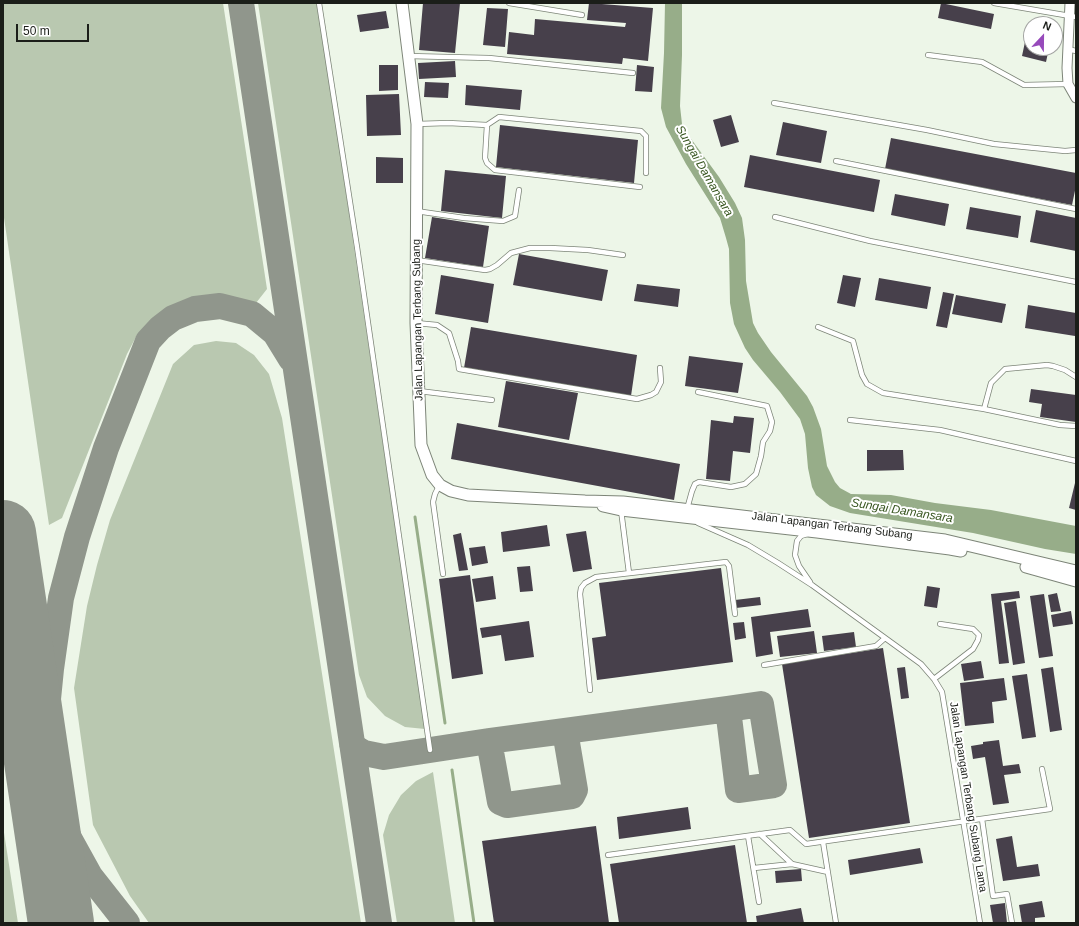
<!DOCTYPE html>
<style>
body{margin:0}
#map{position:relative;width:1079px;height:926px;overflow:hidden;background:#edf6e8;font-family:Arial,sans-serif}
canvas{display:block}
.frame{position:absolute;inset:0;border:4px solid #1b1e19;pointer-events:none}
.north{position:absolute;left:1023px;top:16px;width:40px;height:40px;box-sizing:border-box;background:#fff;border:1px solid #a4a5a3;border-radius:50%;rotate:22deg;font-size:11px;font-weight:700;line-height:16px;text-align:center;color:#1b1e19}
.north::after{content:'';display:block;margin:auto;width:14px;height:18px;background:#974abb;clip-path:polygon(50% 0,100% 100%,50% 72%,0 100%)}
.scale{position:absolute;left:16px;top:24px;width:73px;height:18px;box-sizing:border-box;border:2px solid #1b1e19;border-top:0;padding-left:5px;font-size:12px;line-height:14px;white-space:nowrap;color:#1b1e19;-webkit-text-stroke:3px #fff;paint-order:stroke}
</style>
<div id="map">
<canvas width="1079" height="926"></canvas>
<div class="frame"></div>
<div class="north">N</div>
<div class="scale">50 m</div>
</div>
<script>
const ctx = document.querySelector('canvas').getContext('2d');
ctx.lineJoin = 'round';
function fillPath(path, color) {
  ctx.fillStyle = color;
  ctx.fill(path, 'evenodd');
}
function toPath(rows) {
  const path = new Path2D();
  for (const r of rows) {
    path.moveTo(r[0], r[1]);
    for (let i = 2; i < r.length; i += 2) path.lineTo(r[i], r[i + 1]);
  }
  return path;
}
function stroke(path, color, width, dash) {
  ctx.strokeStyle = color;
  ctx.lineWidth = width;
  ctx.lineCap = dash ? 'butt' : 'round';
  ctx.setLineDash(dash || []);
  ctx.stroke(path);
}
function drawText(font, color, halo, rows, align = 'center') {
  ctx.font = font + ' Arial,sans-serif';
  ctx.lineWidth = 4;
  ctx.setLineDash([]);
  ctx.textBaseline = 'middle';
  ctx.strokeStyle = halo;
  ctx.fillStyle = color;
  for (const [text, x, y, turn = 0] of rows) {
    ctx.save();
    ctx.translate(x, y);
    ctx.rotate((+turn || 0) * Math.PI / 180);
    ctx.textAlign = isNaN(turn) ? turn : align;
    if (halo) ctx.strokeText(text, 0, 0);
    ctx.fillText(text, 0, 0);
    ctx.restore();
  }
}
const green = toPath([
 [3,3,223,3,267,289,256,303,230,296,204,296,176,304,154,319,137,335,127,354,62,518,49,525,3,211],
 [258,3,318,3,425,729,405,727,385,716,367,697,359,675],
 [216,341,236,343,254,355,269,374,282,418,361,923,149,923,130,896,93,825,74,688,87,606,97,565,110,520,173,364,194,345],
 [433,772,455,923,397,923,383,835,389,815,401,795,416,781],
 [3,826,18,923,3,923]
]);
const water = toPath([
 [665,3,682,3,682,55,680,106,682,124,686,132,719,177,735,203,742,218,745,240,746,281,753,323,758,333,771,352,807,396,813,407,821,429,827,466,835,482,840,488,851,494,891,495,935,503,991,510,1076,526,1076,554,1045,549,973,533,850,513,830,506,816,495,812,487,808,468,805,434,800,419,780,392,753,360,745,348,734,324,730,303,729,249,726,238,720,218,686,164,666,127,661,108,664,53]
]);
const stream = toPath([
 [415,517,445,723],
 [452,770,474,923]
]);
const taxiway = toPath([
 [241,3,379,923],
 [489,741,500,802,507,805,572,796,575,790,565,731],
 [352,744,357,749,364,753,384,757,489,741,565,731,728,709,761,704,774,785,738,790,728,709],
 [53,799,69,838,90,876,127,923],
 [48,835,45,779,47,709,51,669,61,598,77,537,106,448,148,341,160,328,173,318,195,309,220,306,252,314,275,333,291,359]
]);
const runway = toPath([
 [3,533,61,923]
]);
const building = toPath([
 [423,3,460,3,455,53,419,50],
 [589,3,653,8,648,61,623,58,622,64,507,54,509,32,534,35,535,19,625,27,626,23,587,20],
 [941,3,994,14,991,29,938,18],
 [487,8,508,9,505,47,483,45],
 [386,11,389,28,360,32,357,15],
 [1025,42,1031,44,1031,48,1049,48,1046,62,1022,56],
 [455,61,456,77,419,79,418,63],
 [379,65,398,65,398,90,379,91],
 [637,65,654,67,652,92,635,91],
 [425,82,449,83,448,98,424,97],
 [466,85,522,90,520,110,465,105],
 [399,94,401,135,367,136,366,95],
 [731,115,739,142,721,147,713,120],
 [783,122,827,131,821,163,776,155],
 [500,125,638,140,634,183,496,167],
 [891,138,1076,173,1076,186,1072,205,885,169],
 [750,155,880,180,874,212,744,187],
 [376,157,403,158,403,183,376,183],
 [445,170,506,176,502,218,441,211],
 [895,194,949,204,945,226,891,215],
 [970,207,1021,216,1018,238,966,229],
 [1036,210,1076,218,1076,251,1030,242],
 [432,217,489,226,483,267,425,258],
 [519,254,608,270,602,301,513,285],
 [441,275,494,284,488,323,435,314],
 [843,275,861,278,855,307,837,303],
 [879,278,931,287,927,309,875,300],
 [637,284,680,289,678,307,634,301],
 [943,292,954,294,947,328,936,326],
 [956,295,1006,304,1002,323,952,314],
 [1028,305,1076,313,1075,336,1025,328],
 [471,327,637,355,631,396,464,368],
 [689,356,743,363,738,393,685,386],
 [506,381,578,393,569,440,498,427],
 [1031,389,1076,395,1076,422,1040,417,1042,404,1029,402],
 [734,416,754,418,750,453,733,451,730,481,706,479,711,420,733,423],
 [457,423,680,464,674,500,451,459],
 [867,450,903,450,904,470,867,471],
 [1075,483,1076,483,1076,510,1069,508],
 [547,525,550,546,503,552,501,532],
 [586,531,592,569,573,572,566,534],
 [461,533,468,570,459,571,453,535],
 [485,546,488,563,472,566,469,548],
 [530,566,533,591,520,592,517,567],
 [721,568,733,662,597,680,592,638,606,636,599,583],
 [470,575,483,674,452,679,439,579],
 [493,576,496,599,476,602,472,579],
 [927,586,940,588,937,608,924,606],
 [1019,591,1020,598,1001,601,1009,663,999,664,991,594],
 [1057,593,1061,611,1051,612,1048,595],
 [1044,594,1053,656,1039,658,1030,596],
 [760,597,761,605,736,608,735,600],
 [1016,601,1025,663,1013,665,1004,603],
 [808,609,811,627,770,632,773,654,756,657,751,617],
 [1071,611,1073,624,1053,627,1051,615],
 [529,621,534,657,505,661,501,635,482,638,480,628],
 [744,622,746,638,735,640,733,623],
 [814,631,817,653,780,657,777,636],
 [854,632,856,647,824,651,822,636],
 [883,648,910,823,809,838,782,664],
 [981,661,984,678,964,681,961,664],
 [905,667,909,698,901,699,897,668],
 [1053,667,1062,730,1050,732,1041,669],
 [1027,674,1036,737,1022,739,1012,676],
 [1004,678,1007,700,992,702,994,723,965,726,960,683],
 [999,740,1003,766,1019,764,1021,773,1004,775,1009,803,993,805,985,757,973,759,971,746,983,744,983,742],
 [688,807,691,829,619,839,617,817],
 [596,826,609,923,494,923,482,841],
 [1012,836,1017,867,1038,864,1040,876,1003,881,996,839],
 [735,845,747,923,619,923,610,864],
 [920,848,923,863,850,875,848,860],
 [801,869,802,881,776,883,775,871],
 [1042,901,1045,917,1035,918,1035,923,1022,923,1019,905],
 [1005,903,1007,923,993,923,990,905],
 [801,908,804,923,757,923,756,916]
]);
const service = toPath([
 [319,3,357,247,430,750],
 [509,3,582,15],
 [994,3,1076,17],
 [1067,49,1076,51],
 [928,55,982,62,1024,85,1068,84],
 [408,56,489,58,633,73],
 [774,103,927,130,994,144,1065,151,1076,150],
 [417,124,448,123,487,125],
 [836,161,1076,209],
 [640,187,495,170,487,163,485,158,487,125,499,117,641,131,646,136,646,173],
 [416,211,464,218,503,221,515,216,519,190],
 [775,217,870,241,1076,282],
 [416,260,485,270,490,269,497,265,511,253,530,248,550,248,588,250,623,255],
 [416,323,437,325,449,333,458,361,459,369,637,399,651,395,656,392,661,382,660,368],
 [818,327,853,341,862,375,867,384,883,393,984,409,1060,425,1076,426],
 [419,391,492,400],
 [984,409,991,383,1005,369,1047,365,1053,366,1065,370,1076,377],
 [850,420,940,430,1076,461],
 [439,486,435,494,433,502,443,574],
 [687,509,692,491,695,484,699,482,731,487,745,484,756,474,761,456,763,442,770,431,772,422,767,406,698,392],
 [621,510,629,573],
 [698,523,748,545,778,563,812,585,921,664,934,679,942,692,980,923],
 [807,534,801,536,797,541,795,555,799,566,810,582],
 [764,665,876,646,885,638],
 [934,679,973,649,978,640,979,635,973,629,940,624],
 [590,690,580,594,581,588,585,583,596,577,726,562,729,566,735,614],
 [982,819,993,896,1007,894,1012,923],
 [760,834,792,864,828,872],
 [748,836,759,902],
 [823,842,836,923],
 [608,855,790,830,806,844,1050,809,1042,769],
 [754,868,792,864]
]);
const minor = toPath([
 [1070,3,1067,68,1068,84,1076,98]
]);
const tertiary = toPath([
 [402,3,417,124,416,323,421,445,432,475,440,485,451,491,468,495,585,501,623,502,945,540,1076,571],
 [603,506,621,510,817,532,950,549,961,551],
 [1026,567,1076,581]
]);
const streetNames = [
 ["Jalan Lapangan Terbang Subang",418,320,-91],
 ["Jalan Lapangan Terbang Subang",832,526,7],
 ["Jalan Lapangan Terbang Subang Lama",968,797,81]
];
const waterNames = [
 ["Sungai Damansara",704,171,60],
 ["Sungai Damansara",902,511,9]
];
fillPath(green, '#b9c8b0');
fillPath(water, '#97ad89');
stroke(stream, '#97ad89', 3);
stroke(taxiway, '#90968c', 26);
stroke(runway, '#90968c', 66);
fillPath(building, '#47404b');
stroke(service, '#7d8578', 6);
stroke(minor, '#7d8578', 11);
stroke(tertiary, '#7d8578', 13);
stroke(service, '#fff', 4.5);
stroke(minor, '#fff', 9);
stroke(tertiary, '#fff', 11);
drawText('11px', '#1b1e19', '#fff', streetNames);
drawText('italic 12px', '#385620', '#fff', waterNames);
</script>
